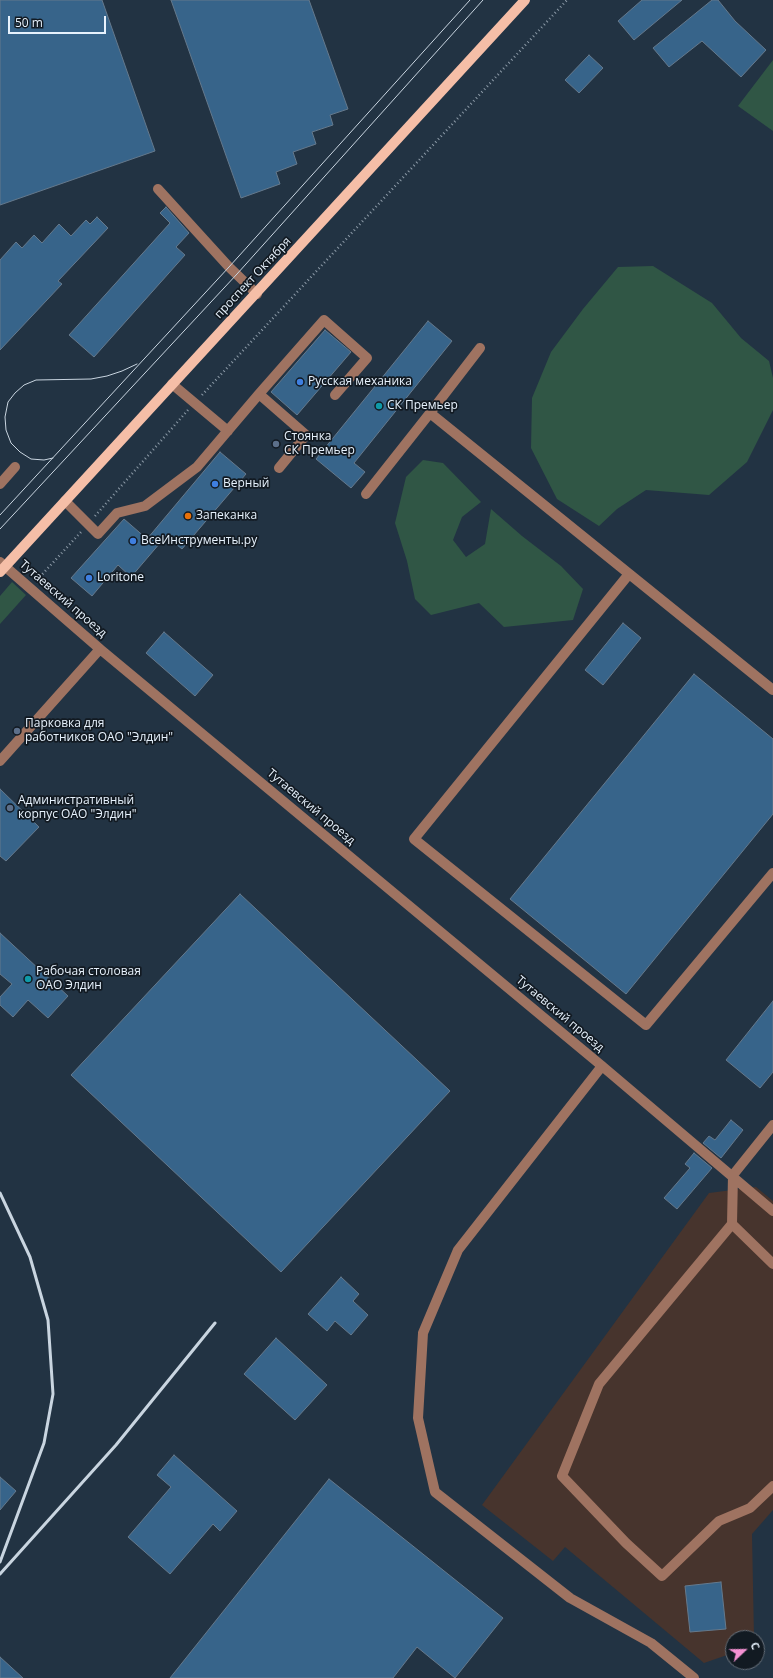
<!DOCTYPE html>
<meta charset="utf-8">
<style>
body{margin:0}
#map{position:relative;width:773px;height:1678px;overflow:hidden;background:#223343;font-family:"Open Sans",sans-serif}
canvas{display:block}
.north{position:absolute;left:725px;top:1630px;width:40px;height:40px;box-sizing:border-box;background:#121a22;border:1px solid #67707a;border-radius:50%;rotate:68deg;font-size:11px;font-weight:700;line-height:16px;text-align:center;color:#e7f2fd}
.north::after{content:'';display:block;margin:auto;width:14px;height:18px;background:#f591d3;clip-path:polygon(50% 0,100% 100%,50% 72%,0 100%)}
.scale{position:absolute;left:8px;top:16px;width:98px;height:18px;box-sizing:border-box;border:2px solid #e7f2fd;border-top:0;padding-left:5px;font-size:12px;line-height:14px;white-space:nowrap;color:#e7f2fd;-webkit-text-stroke:3px #121a22;paint-order:stroke}
</style>
<div id="map">
<canvas width="773" height="1678"></canvas>
<div class="north">С</div>
<div class="scale">50 m</div>
</div>
<script>
const ctx = document.querySelector('canvas').getContext('2d');
ctx.lineJoin = 'round';
function fillPath(path, color) {
  ctx.fillStyle = color;
  ctx.fill(path, 'evenodd');
}
function toPath(rows) {
  const path = new Path2D();
  for (const r of rows) {
    path.moveTo(r[0], r[1]);
    for (let i = 2; i < r.length; i += 2) path.lineTo(r[i], r[i + 1]);
  }
  return path;
}
function stroke(path, color, width, dash) {
  ctx.strokeStyle = color;
  ctx.lineWidth = width;
  ctx.lineCap = dash ? 'butt' : 'round';
  ctx.setLineDash(dash || []);
  ctx.stroke(path);
}
function drawText(font, color, halo, rows, align = 'center') {
  ctx.font = font + ' "Open Sans",sans-serif';
  ctx.lineWidth = 3.5;
  ctx.setLineDash([]);
  ctx.textBaseline = 'middle';
  ctx.strokeStyle = halo;
  ctx.fillStyle = color;
  for (const [text, x, y, turn = 0] of rows) {
    ctx.save();
    ctx.translate(x, y);
    ctx.rotate((+turn || 0) * Math.PI / 180);
    ctx.textAlign = isNaN(turn) ? turn : align;
    if (halo) ctx.strokeText(text, 0, 0);
    ctx.fillText(text, 0, 0);
    ctx.restore();
  }
}
const commercial = toPath([
 [756,1187,773,1201,773,1510,752,1534,754,1638,733,1638,733,1653,704,1663,565,1547,553,1561,482,1505,709,1193]
]);
const green = toPath([
 [773,60,773,131,738,106],
 [653,266,712,303,741,338,769,361,773,378,773,410,747,462,709,495,646,490,617,509,599,526,557,499,531,448,532,398,551,352,583,309,618,267],
 [423,460,443,463,481,502,462,517,453,540,466,557,485,544,491,509,522,536,561,566,583,589,573,620,504,627,479,603,431,615,415,599,407,561,395,523,406,477],
 [12,582,26,595,0,624,0,596]
]);
const building = toPath([
 [0,0,102,0,155,151,0,205,0,0],
 [171,0,309,0,348,109,330,115,333,125,312,132,316,144,293,152,297,164,276,172,280,184,241,198,171,0],
 [642,0,682,0,634,40,618,21,642,0],
 [712,0,718,0,735,21,766,50,741,77,702,41,669,67,653,48,712,0],
 [589,55,603,68,579,93,565,80,589,55],
 [166,207,189,233,176,247,185,255,94,357,69,335,170,223,160,213,166,207],
 [97,217,108,228,58,281,62,284,0,350,0,260,16,242,22,248,34,235,42,243,59,224,71,236,86,220,90,224,97,217],
 [428,321,452,341,354,463,365,472,351,488,316,459,428,321],
 [325,330,351,352,297,415,271,392,325,330],
 [220,452,246,474,182,549,166,536,131,577,118,565,92,596,71,578,124,519,147,539,220,452],
 [623,623,641,638,603,685,585,670,623,623],
 [164,632,213,675,195,696,146,653,164,632],
 [694,674,773,739,773,814,626,994,510,899,694,674],
 [0,789,39,827,6,861,0,856,0,789],
 [240,894,450,1091,281,1272,71,1075,240,894],
 [0,933,68,996,48,1018,28,1000,13,1017,0,1005,0,997,12,984,0,974,0,933],
 [773,1001,773,1072,760,1088,726,1060,773,1001],
 [731,1120,743,1130,721,1158,703,1143,709,1136,715,1140,731,1120],
 [694,1153,712,1168,677,1209,664,1198,690,1168,685,1164,694,1153],
 [341,1277,359,1294,353,1301,368,1315,351,1335,335,1321,327,1331,308,1314,341,1277],
 [276,1338,327,1385,295,1420,244,1374,276,1338],
 [174,1455,237,1511,220,1531,213,1524,170,1574,128,1537,171,1487,157,1475,174,1455],
 [0,1477,16,1491,0,1510,0,1477],
 [329,1479,503,1618,455,1678,417,1647,393,1678,170,1678,329,1479],
 [721,1582,726,1629,690,1632,685,1586,721,1582],
 [0,1657,23,1678,0,1678,0,1657]
]);
const path = toPath([
 [202,395,567,0],
 [95,516,188,410],
 [37,580,81,532]
]);
const minor = toPath([
 [158,189,229,267,257,294],
 [480,348,430,413,773,690],
 [172,384,228,431],
 [259,394,306,435,279,468],
 [0,484,15,467],
 [366,494,430,413],
 [65,501,98,534,117,513,145,506,197,467,259,394,324,320,367,358,335,395],
 [0,562,100,649,602,1066,773,1211],
 [629,574,414,839,646,1025,773,873],
 [0,761,100,649],
 [602,1066,458,1250,423,1333,418,1418,435,1492,570,1598,651,1643,694,1678],
 [773,1125,733,1175,732,1224,599,1384,562,1476,626,1543,662,1576,719,1521,750,1508,773,1486],
 [732,1224,773,1264]
]);
const major = toPath([
 [0,572,525,0]
]);
const tram = toPath([
 [53,458,44,460,31,459,20,452,11,443,6,430,5,417,8,402,15,393,24,385,36,380,91,379,107,376,122,371,137,364],
 [0,515,229,267,470,0],
 [0,529,237,274,483,0]
]);
const rail = toPath([
 [0,1193,30,1257,48,1320,53,1394,44,1443,0,1562],
 [0,1574,116,1445,215,1323]
]);
const markers = [
 [300,382,4,"#3f7fe0"],
 [379,406,4,"#0f9aa8"],
 [276,444,4,"#5c6f8a"],
 [215,484,4,"#3f7fe0"],
 [188,516,4,"#e8710a"],
 [133,541,4,"#3f7fe0"],
 [89,578,4,"#3f7fe0"],
 [17,731,4,"#5c6f8a"],
 [10,808,4,"#5c6f8a"],
 [28,979,4,"#0f9aa8"]
];
const streetNames = [
 ["проспект Октября",253,278,-47],
 ["Тутаевский проезд",63,599,41],
 ["Тутаевский проезд",311,807,40],
 ["Тутаевский проезд",560,1014,40]
];
const poiNames = [
 ["Русская механика",308,382],
 ["СК Премьер",387,406],
 ["Стоянка",284,437],
 ["СК Премьер",284,451],
 ["Верный",223,484],
 ["Запеканка",196,516],
 ["ВсеИнструменты.ру",141,541],
 ["Loritone",97,578],
 ["Парковка для",25,724],
 ["работников ОАО \"Элдин\"",25,738],
 ["Административный",18,801],
 ["корпус ОАО \"Элдин\"",18,815],
 ["Рабочая столовая",36,972],
 ["ОАО Элдин",36,986]
];
fillPath(commercial, '#47342d');
fillPath(green, '#305645');
fillPath(building, '#37648a');
stroke(building, '#65798c', 1);
stroke(path, '#8e9ca9', 2.5, [1, 3]);
stroke(minor, '#9f7361', 10);
stroke(major, '#f5bea7', 10);
stroke(tram, '#c9d5e0', 1);
stroke(rail, '#c9d5e0', 3);
for (const [x, y, r, color] of markers) {
  const dot = new Path2D();
  dot.arc(x, y, r, 0, 2 * Math.PI);
  ctx.fillStyle = color;
  ctx.fill(dot);
  stroke(dot, '#121a22', 1.5);
}
drawText('12px', '#e7f2fd', '#121a22', streetNames);
drawText('12px', '#e7f2fd', '#121a22', poiNames, 'left');
</script>
